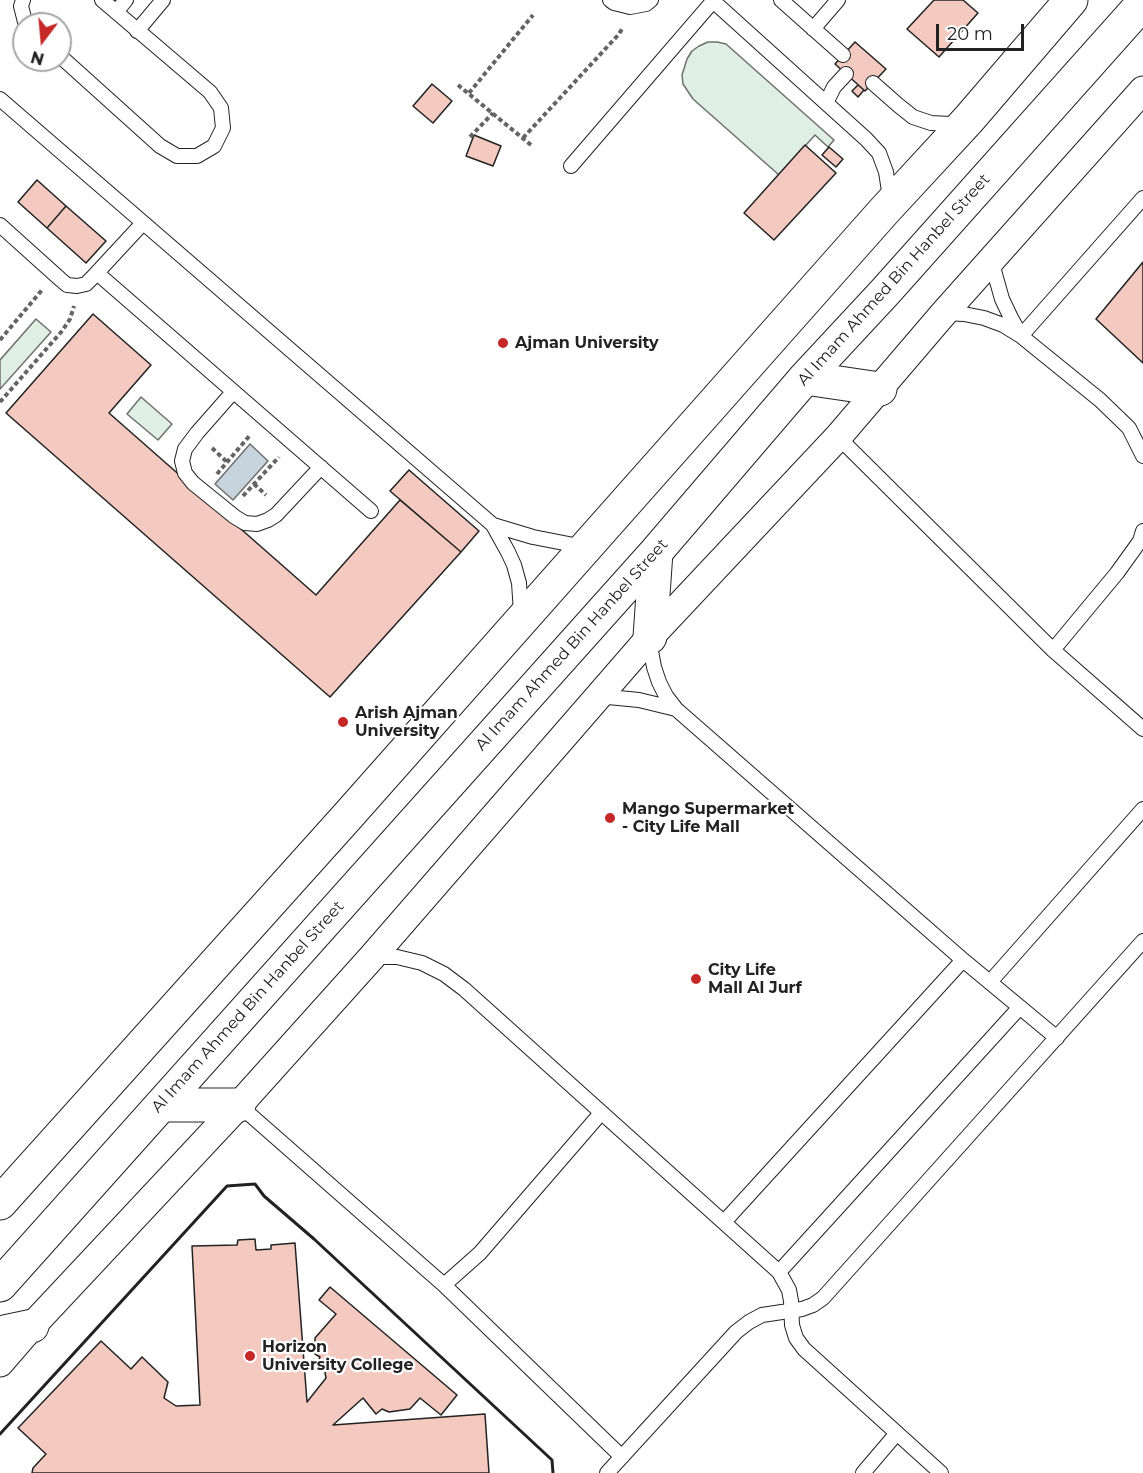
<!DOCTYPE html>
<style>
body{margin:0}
#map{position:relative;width:1143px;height:1473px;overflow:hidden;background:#fff;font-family:Montserrat,sans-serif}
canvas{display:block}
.north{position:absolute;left:12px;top:12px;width:60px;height:60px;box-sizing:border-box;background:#fff;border:2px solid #a7a7a7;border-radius:50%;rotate:196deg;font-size:16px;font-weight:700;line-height:24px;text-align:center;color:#222}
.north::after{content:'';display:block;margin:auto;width:21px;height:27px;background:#c62828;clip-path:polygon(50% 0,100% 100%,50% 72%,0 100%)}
.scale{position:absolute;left:936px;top:24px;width:88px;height:27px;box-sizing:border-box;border:3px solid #222;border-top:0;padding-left:8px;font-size:18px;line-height:21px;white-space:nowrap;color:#222;-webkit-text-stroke:4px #fff;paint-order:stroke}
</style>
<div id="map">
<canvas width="1143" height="1473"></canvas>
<div class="north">N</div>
<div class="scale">20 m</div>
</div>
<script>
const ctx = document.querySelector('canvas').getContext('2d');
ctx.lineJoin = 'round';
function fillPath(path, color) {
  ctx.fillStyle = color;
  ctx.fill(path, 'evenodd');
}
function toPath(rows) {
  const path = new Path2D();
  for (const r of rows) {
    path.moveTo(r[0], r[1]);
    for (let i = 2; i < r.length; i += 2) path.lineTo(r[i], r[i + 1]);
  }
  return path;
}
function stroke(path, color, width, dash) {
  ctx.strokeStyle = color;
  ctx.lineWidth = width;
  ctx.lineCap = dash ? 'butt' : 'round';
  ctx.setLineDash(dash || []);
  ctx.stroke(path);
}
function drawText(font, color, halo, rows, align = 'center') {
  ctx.font = font + ' Montserrat,sans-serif';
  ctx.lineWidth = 4.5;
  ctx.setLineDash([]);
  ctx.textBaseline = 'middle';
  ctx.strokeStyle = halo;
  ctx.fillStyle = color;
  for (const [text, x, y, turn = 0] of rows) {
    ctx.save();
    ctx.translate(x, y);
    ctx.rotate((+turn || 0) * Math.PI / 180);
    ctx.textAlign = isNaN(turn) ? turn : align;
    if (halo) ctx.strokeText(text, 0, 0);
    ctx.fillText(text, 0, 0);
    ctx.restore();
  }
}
const green = toPath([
 [708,42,717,42,726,44,834,140,828,147,815,135,779,175,693,99,683,84,682,75,687,59,692,51,699,46,708,42],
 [36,319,51,332,0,389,0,360,36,319],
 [141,397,172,424,158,440,127,414,141,397]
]);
const water = toPath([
 [250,444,268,461,233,500,215,484,250,444]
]);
const building = toPath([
 [934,0,963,0,978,13,939,57,907,29,934,0],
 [855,42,886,69,865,91,835,64,855,42],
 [432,84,452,101,433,123,413,106,432,84],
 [858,85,864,90,858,97,852,91,858,85],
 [474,135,501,146,493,166,466,156,474,135],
 [805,145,836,173,774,240,744,213,805,145],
 [829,147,843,159,836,167,822,155,829,147],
 [37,180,66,206,47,228,18,202,37,180],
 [66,206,106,241,86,263,47,228,66,206],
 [1143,262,1143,363,1096,319,1143,262],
 [93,314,151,365,109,413,316,595,400,500,461,552,330,697,6,413,93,314],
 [409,470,479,531,461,552,390,491,409,470],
 [255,1239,256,1250,271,1249,271,1245,295,1243,307,1402,326,1378,325,1373,328,1368,318,1362,320,1357,315,1354,315,1338,336,1314,319,1300,330,1287,457,1395,441,1415,420,1398,410,1409,389,1412,382,1409,376,1414,363,1398,333,1425,485,1414,489,1473,32,1473,33,1468,46,1454,18,1428,101,1341,131,1369,142,1357,168,1382,164,1398,176,1406,200,1405,192,1246,237,1245,238,1240,255,1239]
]);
const path = toPath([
 [458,85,531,145],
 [469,93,533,15],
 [470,137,493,113],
 [523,138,619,34,623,27],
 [0,340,42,290],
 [0,402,62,331,70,319,74,306],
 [212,448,227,462],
 [217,474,251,434],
 [254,484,266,495],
 [243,496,279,457]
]);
const lane = toPath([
 [23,0,21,6,25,22,27,24],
 [610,0,614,3,630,7,646,4,651,0],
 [712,0,866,139,879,153,886,172,889,191,887,199],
 [781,0,843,55],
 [116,12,126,0],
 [813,29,838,0],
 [137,31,163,0],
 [60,56,160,146,177,156,197,156,214,146,223,128,221,108,210,92,102,0],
 [873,83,898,105,913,117,931,123,950,124,961,121],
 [0,99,493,525,508,552,514,565,519,583,521,612],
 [826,103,834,87,846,74],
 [571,166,714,0],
 [0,225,60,279,67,285,77,286,86,284,92,278,143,223],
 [991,260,1002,299,1011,318,1020,334],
 [97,273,371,511],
 [944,313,964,314,984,318,1003,325,1021,336,1100,400,1129,428,1143,456],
 [1021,336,1143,198],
 [233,392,197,433,185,449,182,461,185,473,193,483,235,517,245,523,257,524,268,520,276,515,321,467],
 [838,437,1053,650,1143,729],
 [493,525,533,537,584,547],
 [650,639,651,651,654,667,659,682,666,696,676,709,963,960,1057,1038],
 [1053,650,1117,573,1140,541,1143,531],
 [598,696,639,700,676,709],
 [374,957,397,957,422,963,444,974,464,989,779,1272,789,1290,791,1301,792,1325,796,1338,804,1349,941,1473],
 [990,982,1143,809],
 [239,1105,444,1285,622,1457],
 [724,1222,963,960],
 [779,1272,1020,1007],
 [444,1285,480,1253,601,1113],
 [607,1473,736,1332,749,1322,762,1315,802,1309,813,1305,823,1298,1143,941],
 [863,1473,897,1433]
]);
const street = toPath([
 [0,1363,32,1326,239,1105,372,957,650,637,838,437,944,313,1143,90]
]);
const secondary = toPath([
 [805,378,880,389],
 [650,637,656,552],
 [161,1105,239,1105],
 [0,1203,346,818,884,211,969,119,1071,0],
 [0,1285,656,552,805,378,885,292,1143,3],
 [0,1333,32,1326]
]);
const wall = toPath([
 [0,1434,227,1186,255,1184,264,1196,314,1239,552,1460,553,1473]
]);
const markers = [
 [503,343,6,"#c62828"],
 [343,722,6,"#c62828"],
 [610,818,6,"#c62828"],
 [696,979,6,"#c62828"],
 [250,1356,6,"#c62828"]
];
const streetNames = [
 ["Al Imam Ahmed Bin Hanbel Street",894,280,-48],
 ["Al Imam Ahmed Bin Hanbel Street",572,645,-48],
 ["Al Imam Ahmed Bin Hanbel Street",248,1007,-48]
];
const poiNames = [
 ["Ajman University",515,343],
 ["Arish Ajman",355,713],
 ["University",355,731],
 ["Mango Supermarket",622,809],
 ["- City Life Mall",622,827],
 ["City Life",708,970],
 ["Mall Al Jurf",708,988],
 ["Horizon",262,1347],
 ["University College",262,1365]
];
fillPath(green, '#e0efe3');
stroke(green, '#6f6f6f', 1.5);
fillPath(water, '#c7d3dd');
stroke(water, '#6f6f6f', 1.5);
fillPath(building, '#f3c9c0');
stroke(building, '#222', 1.5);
stroke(lane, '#222', 16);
stroke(street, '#222', 29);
stroke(secondary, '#222', 35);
stroke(path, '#646464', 4, [4.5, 3]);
stroke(lane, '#fff', 14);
stroke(street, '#fff', 27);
stroke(secondary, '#fff', 33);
stroke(wall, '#222', 3);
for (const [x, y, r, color] of markers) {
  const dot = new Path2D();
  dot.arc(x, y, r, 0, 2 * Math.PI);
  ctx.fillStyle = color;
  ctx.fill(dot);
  stroke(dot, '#fff', 2);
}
drawText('16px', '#222', '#fff', streetNames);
drawText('bold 16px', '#222', '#fff', poiNames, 'left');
</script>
